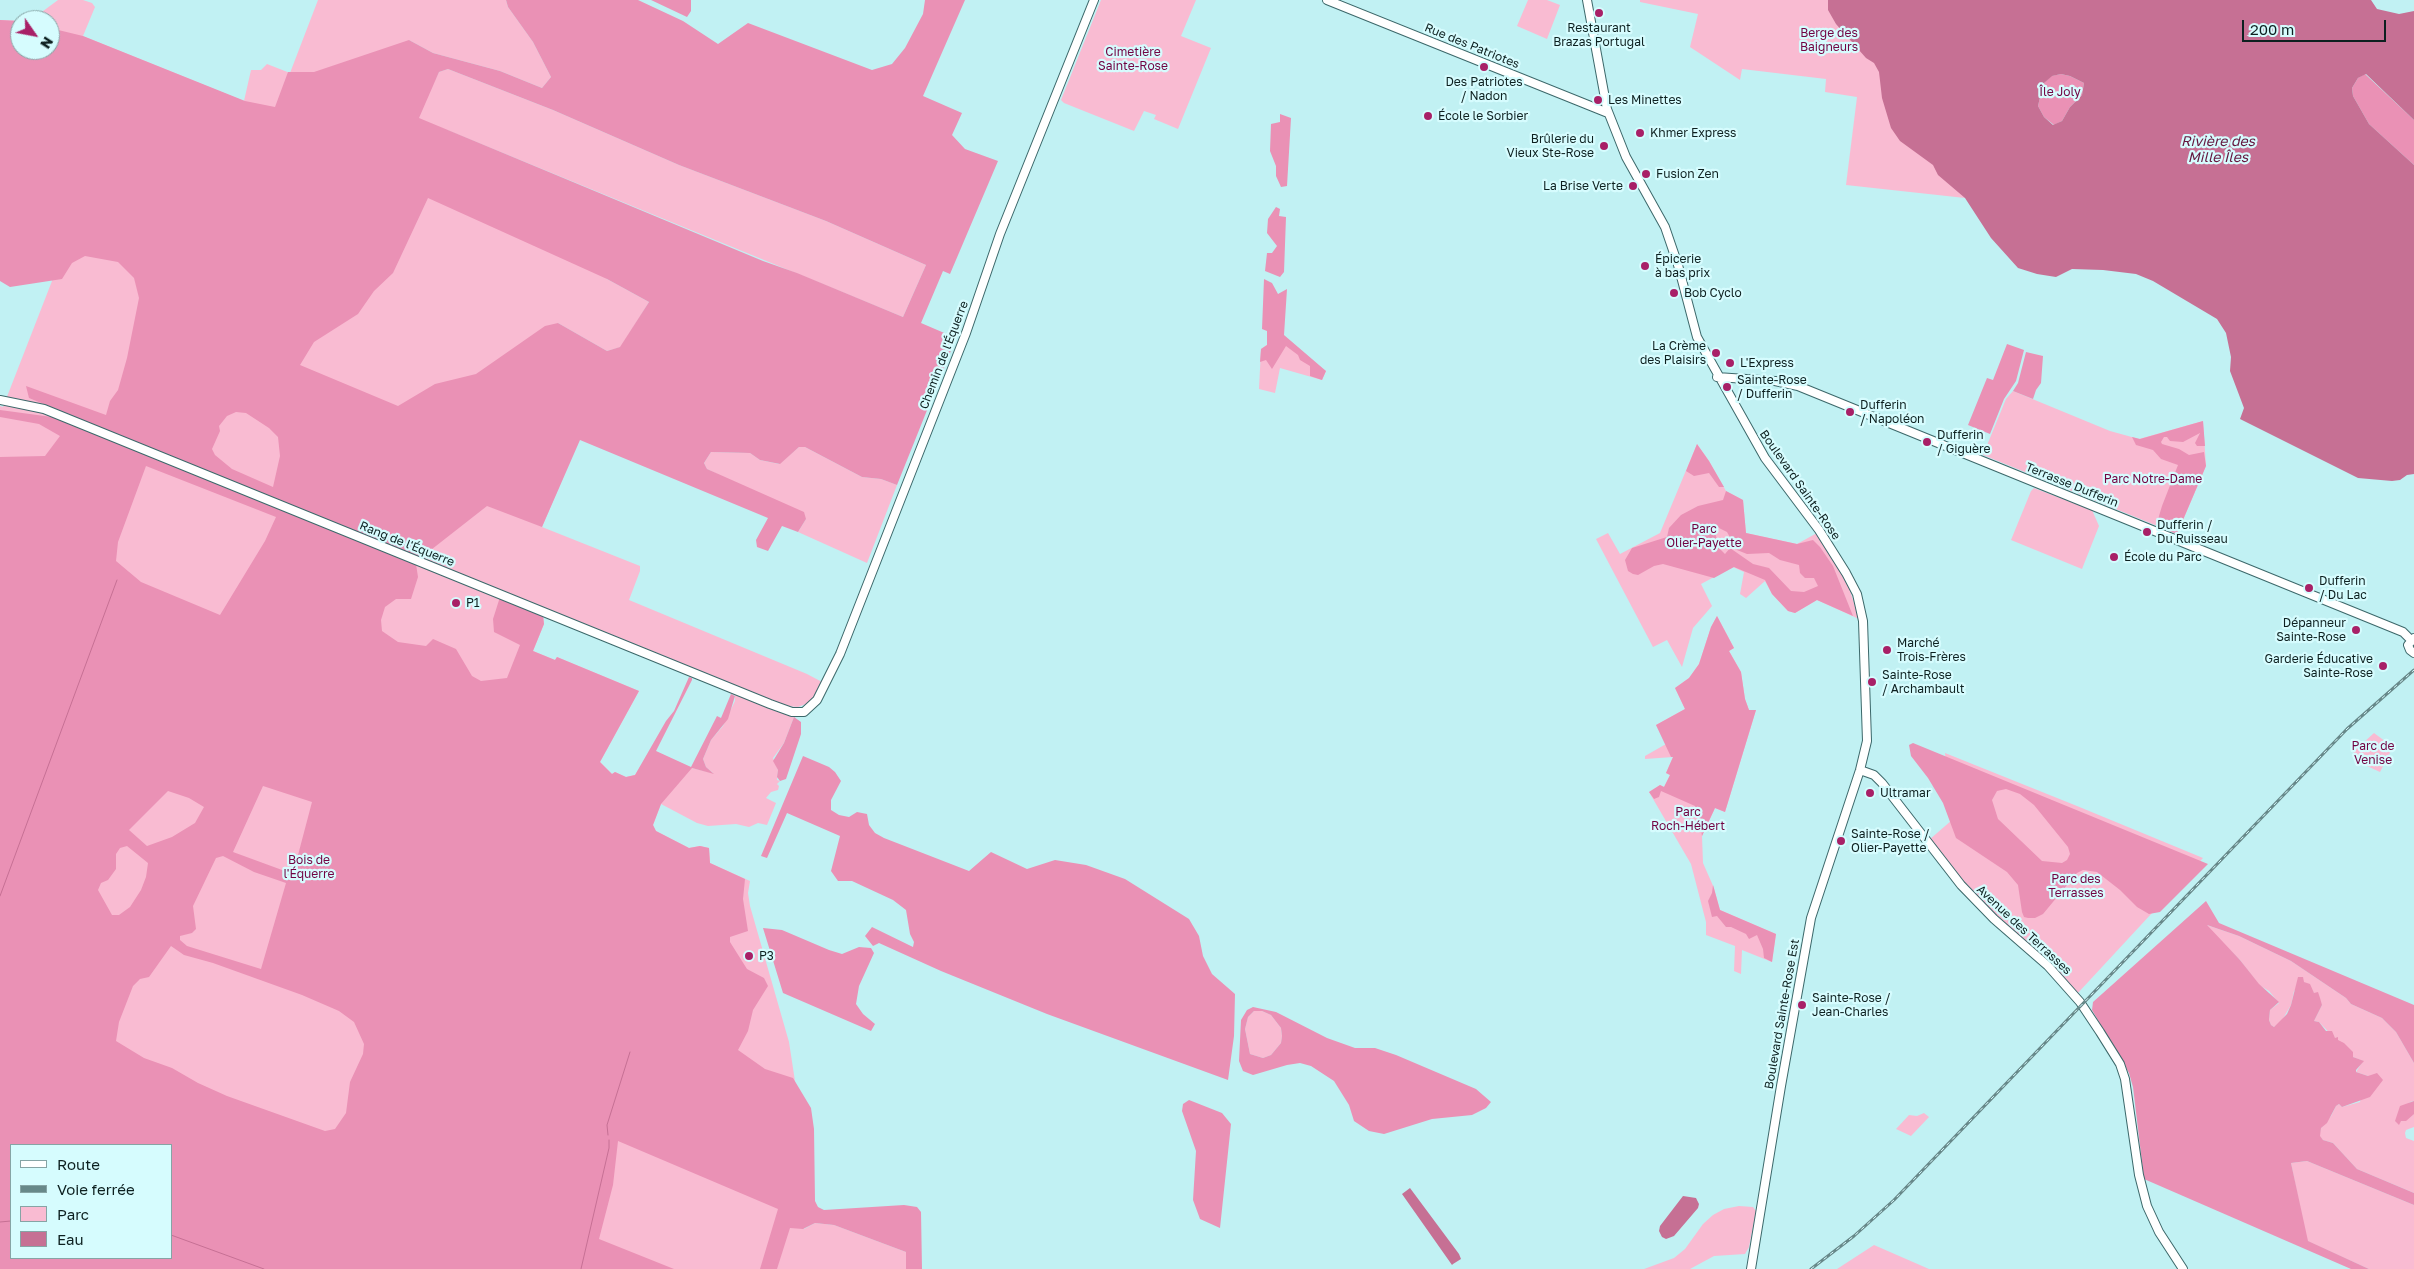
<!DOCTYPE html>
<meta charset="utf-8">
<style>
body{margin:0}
#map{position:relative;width:2414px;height:1269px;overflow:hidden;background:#c1f1f3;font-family:"Golos Text",sans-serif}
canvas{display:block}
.legend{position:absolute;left:10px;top:1144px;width:162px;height:115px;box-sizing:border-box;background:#d6fcfe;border:1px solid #86a4a5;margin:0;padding:6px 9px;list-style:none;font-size:15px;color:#0d2020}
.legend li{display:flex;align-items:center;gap:10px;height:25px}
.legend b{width:25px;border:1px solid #86a4a5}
.north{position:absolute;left:10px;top:10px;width:50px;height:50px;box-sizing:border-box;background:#d6fcfe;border:1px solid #86a4a5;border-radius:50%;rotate:123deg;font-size:14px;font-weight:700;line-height:20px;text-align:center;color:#0d2020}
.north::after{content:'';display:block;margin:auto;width:18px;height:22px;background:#a82067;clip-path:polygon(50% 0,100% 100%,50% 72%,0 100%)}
.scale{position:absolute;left:2242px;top:20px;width:144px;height:22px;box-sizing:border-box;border:2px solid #0d2020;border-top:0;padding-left:6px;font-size:15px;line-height:18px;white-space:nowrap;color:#0d2020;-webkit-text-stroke:4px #d6fcfe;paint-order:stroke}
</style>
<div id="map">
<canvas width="2414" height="1269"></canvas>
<ul class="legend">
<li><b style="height:6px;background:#fff"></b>Route</li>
<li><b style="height:6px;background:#678889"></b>Voie ferrée</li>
<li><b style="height:14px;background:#f9bbd2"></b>Parc</li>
<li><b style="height:14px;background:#c67094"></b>Eau</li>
</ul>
<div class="north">N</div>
<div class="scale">200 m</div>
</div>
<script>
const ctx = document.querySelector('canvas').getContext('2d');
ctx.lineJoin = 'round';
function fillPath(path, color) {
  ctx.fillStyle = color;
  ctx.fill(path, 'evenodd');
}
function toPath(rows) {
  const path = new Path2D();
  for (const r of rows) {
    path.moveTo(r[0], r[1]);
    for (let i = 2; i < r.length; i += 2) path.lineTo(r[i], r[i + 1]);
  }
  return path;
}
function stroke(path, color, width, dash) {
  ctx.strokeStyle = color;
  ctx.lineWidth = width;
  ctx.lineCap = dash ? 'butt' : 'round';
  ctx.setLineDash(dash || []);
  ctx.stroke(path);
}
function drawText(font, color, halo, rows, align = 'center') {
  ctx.font = font + ' "Golos Text",sans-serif';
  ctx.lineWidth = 4.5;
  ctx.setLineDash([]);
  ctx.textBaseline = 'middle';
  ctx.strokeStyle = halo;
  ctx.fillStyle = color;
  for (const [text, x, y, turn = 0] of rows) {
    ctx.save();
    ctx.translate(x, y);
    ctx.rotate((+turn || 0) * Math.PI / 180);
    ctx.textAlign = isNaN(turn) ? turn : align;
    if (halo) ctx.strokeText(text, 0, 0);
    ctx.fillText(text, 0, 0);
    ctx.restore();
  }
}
const green = toPath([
 [58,0,83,0,92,3,95,7,83,36,244,101,251,70,261,70,267,64,290,73,318,0,506,0,508,7,533,42,551,77,542,88,500,71,433,53,409,40,430,90,439,72,448,69,553,110,679,165,826,221,926,265,903,317,447,130,607,279,649,302,621,347,607,351,558,323,579,440,542,527,640,566,640,571,629,600,807,674,824,683,811,702,798,707,785,706,423,560,543,615,544,624,533,651,555,660,557,657,639,691,600,762,612,774,615,772,626,777,635,775,651,749,692,768,713,773,706,767,703,759,711,740,723,726,735,701,735,695,731,694,733,691,794,717,784,743,773,758,778,770,777,780,780,781,777,784,779,786,778,790,771,792,766,798,776,803,767,825,758,823,749,827,736,824,708,826,697,823,661,804,653,825,656,831,689,848,700,846,709,848,710,863,750,881,748,893,750,906,789,1042,802,1127,804,1229,815,1223,834,1225,906,1252,906,1269,0,1269,0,406,3,407,52,281,0,20,20,21,20,50,50,50,50,20,31,20],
 [11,1145,171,1145,171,1258,11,1258],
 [1101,0,1196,0,1181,36,1211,48,1178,129,1154,119,1156,115,1144,111,1134,131,1064,103,1061,100],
 [1528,0,1547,0,1560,5,1547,39,1517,26],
 [1640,0,1853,0,1965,198,1846,185,1857,97,1825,92,1826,79,1742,69,1740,80,1690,47,1698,14,1640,2],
 [1277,338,1326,371,1322,380,1280,368,1275,393,1259,389,1261,349],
 [2013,391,2110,431,2139,439,2203,421,2206,466,2177,534,1983,455,2006,399],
 [1697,444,1709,461,1726,491,1743,500,1746,533,1797,544,1817,533,1848,584,1859,619,1817,600,1795,613,1788,611,1772,594,1765,581,1746,598,1740,594,1744,572,1733,567,1701,584,1712,606,1693,628,1682,667,1667,640,1653,647,1596,539,1608,533,1620,554,1660,533],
 [799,447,805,447,862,477,881,479,897,485,867,563,798,532,806,519,707,469,704,463,711,452,750,453,760,460,779,464],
 [2034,488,2092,510,2099,526,2082,569,2011,540,2031,491],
 [1717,616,1734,648,1729,651,1741,672,1745,699,1749,710,1756,710,1725,812,1715,808,1702,836,1703,863,1714,888,1720,910,1776,934,1772,962,1742,950,1741,974,1734,971,1735,946,1706,935,1706,922,1691,864,1649,792,1660,785,1664,787,1670,775,1666,773,1673,757,1645,759,1645,756,1666,744,1656,725,1685,709,1675,688,1689,678,1699,664,1711,627],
 [2374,733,2393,747,2380,772,2367,766,2353,752],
 [1945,753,2077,806,2203,858,2077,994,2035,949,1982,903,1929,840,1952,820],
 [2204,924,2239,936,2291,961,2346,998,2351,1004,2382,1018,2396,1032,2414,1063,2414,1101,2410,1102,2401,1121,2414,1113,2414,1127,2406,1130,2405,1133,2406,1138,2414,1141,2414,1193,2357,1169,2333,1143,2323,1140,2319,1136,2321,1128,2331,1116,2336,1106,2339,1104,2342,1107,2360,1102,2368,1076,2356,1072,2363,1061,2353,1057,2319,1022,2314,1021,2322,1005,2314,993,2304,982,2294,991,2291,1005,2281,1022,2274,1027,2271,1025,2269,1020,2270,1010,2279,1003,2269,991,2259,985,2240,960],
 [1254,1011,1262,1011,1271,1015,1281,1028,1282,1036,1281,1043,1271,1055,1263,1058,1250,1054,1245,1029,1248,1017],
 [1924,1113,1929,1117,1911,1136,1896,1129,1909,1115,1917,1116],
 [2307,1161,2414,1205,2414,1269,2369,1269,2307,1241,2291,1163],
 [1739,1206,1753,1207,1756,1211,1749,1247,1745,1254,1714,1256,1690,1269,1644,1269,1674,1258,1685,1249,1703,1224,1713,1215,1724,1209],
 [1874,1245,1929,1269,1837,1269]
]);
const forest = toPath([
 [506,0,638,0,683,21,718,44,748,23,872,70,892,64,905,48,923,14,925,0,965,0,923,96,962,113,952,135,965,149,998,161,950,274,943,271,921,323,956,338,897,485,881,479,862,477,805,447,799,447,780,464,760,460,750,453,711,452,704,463,707,469,804,512,806,519,798,532,782,526,768,551,757,547,756,540,768,518,580,440,542,527,487,506,427,553,423,560,29,398,26,386,106,415,110,401,118,390,127,358,139,298,134,278,118,262,85,256,72,263,62,279,10,287,0,281,0,20,20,21,20,50,50,50,50,28,83,36,245,101,275,107,288,72,314,72,409,40,433,53,500,71,542,88,551,77,533,42,508,7],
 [448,69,553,110,679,165,826,221,926,265,903,317,797,273,763,261,419,118,439,72],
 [428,198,607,279,649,302,620,347,607,351,558,323,545,326,476,374,435,384,398,406,300,365,314,342,358,314,374,291,393,273],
 [236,412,246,413,269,428,278,437,280,456,273,487,232,469,215,455,212,449,220,431,219,426,227,416],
 [651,0,691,0,691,11,687,17],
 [2061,74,2070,76,2084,83,2082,95,2070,107,2062,121,2054,125,2044,117,2038,106,2043,84,2051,76],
 [2365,74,2414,120,2414,165,2369,124,2353,96,2352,88,2358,78],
 [1280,114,1291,118,1287,186,1281,187,1276,176,1276,166,1270,151,1271,124,1280,122],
 [1276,207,1280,209,1279,216,1286,217,1284,272,1280,277,1265,271,1267,253,1272,253,1277,246,1267,233,1268,219],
 [1264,279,1272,283,1278,294,1287,289,1284,335,1326,371,1322,380,1310,376,1310,366,1300,360,1298,355,1286,346,1272,369,1266,360,1260,362,1261,349,1267,345,1267,331,1262,329],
 [2007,344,2024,350,2016,381,2004,399,1990,434,1968,425,1987,378,1993,380],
 [2026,352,2043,356,2041,383,2036,390,2033,399,2013,391,2018,383],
 [0,410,52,417,69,423,416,564,418,577,411,599,396,599,385,607,381,620,382,631,398,642,426,646,433,639,456,649,472,676,481,681,507,678,520,645,494,632,493,619,500,597,543,615,544,624,533,651,555,660,557,657,639,691,600,762,612,774,615,772,626,777,635,775,666,721,674,711,689,677,692,678,692,680,656,751,691,767,717,716,721,718,731,694,735,696,728,719,711,740,703,759,706,767,714,774,692,768,661,804,653,825,656,831,689,848,700,846,709,848,710,863,745,879,743,899,748,931,730,937,730,942,747,969,764,978,768,986,753,1010,748,1031,738,1050,765,1069,793,1078,811,1108,814,1129,815,1201,818,1207,824,1210,904,1205,917,1207,921,1212,922,1269,906,1269,906,1252,834,1225,815,1223,803,1229,790,1228,777,1269,760,1269,778,1209,618,1141,613,1185,599,1239,674,1269,0,1269,0,457,45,456,60,436,39,424,0,417],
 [146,466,276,517,265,541,220,615,141,582,116,561,118,542],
 [263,786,312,802,293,874,233,852],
 [168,791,189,798,204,807,195,823,172,837,147,846,129,830],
 [127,846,148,863,146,877,141,890,130,907,119,915,112,915,98,890,101,883,108,880,116,869,116,854,120,848],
 [223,856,254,872,286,883,261,969,187,946,180,940,180,936,192,933,196,929,193,906,216,858],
 [171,946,184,955,213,963,302,995,339,1011,354,1022,364,1044,363,1054,350,1082,346,1113,335,1129,325,1131,227,1096,198,1083,172,1068,144,1058,116,1041,119,1022,133,986,140,979,149,977],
 [11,1145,171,1145,171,1258,11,1258],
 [2203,421,2205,446,2197,446,2195,443,2200,433,2183,442,2170,441,2167,437,2164,437,2161,442,2162,444,2179,449,2189,455,2204,452,2206,466,2177,534,2156,526,2162,506,2178,465,2161,459,2153,450,2136,445,2132,437,2140,439],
 [1697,444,1709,461,1724,487,1719,487,1709,473,1694,476,1686,471],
 [1726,491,1743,500,1746,533,1797,544,1813,540,1820,547,1833,566,1853,616,1817,600,1795,613,1788,611,1772,594,1765,580,1734,567,1714,578,1663,564,1654,566,1638,575,1633,574,1628,571,1625,560,1632,548,1667,537,1669,528,1681,515,1698,506,1723,500],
 [1711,524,1727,532,1737,550,1747,554,1769,553,1780,560,1799,565,1800,573,1805,578,1814,578,1818,586,1804,592,1791,591,1769,568,1753,564,1730,548,1725,554,1720,549,1715,533,1709,529],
 [1717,616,1734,648,1729,651,1741,672,1745,699,1749,710,1756,710,1725,812,1715,808,1702,836,1698,811,1695,806,1661,791,1659,797,1654,799,1649,792,1660,785,1664,787,1670,775,1666,773,1673,757,1671,757,1656,725,1685,709,1675,688,1689,678,1699,664,1711,627],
 [794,717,801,722,801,734,786,779,780,781,777,777,778,770,773,761,784,743],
 [1913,743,2208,864,2160,912,2149,914,2137,907,2120,890,2097,872,2083,870,2077,873,2043,914,2035,918,2028,918,2024,917,2022,912,2018,885,2007,872,1956,838,1943,803,1928,778,1911,756,1909,745],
 [2006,789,2020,794,2034,805,2068,847,2070,854,2067,860,2062,863,2042,861,1998,819,1992,800,1997,791],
 [803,756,829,767,835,772,841,781,831,800,831,810,839,815,849,817,857,812,867,814,869,825,875,833,884,838,969,871,991,852,1027,869,1055,860,1086,865,1125,879,1189,919,1199,936,1203,956,1212,974,1235,994,1234,1036,1228,1080,1047,1014,941,971,879,943,873,946,865,936,872,927,913,947,914,942,910,934,906,910,893,900,852,881,838,881,831,871,840,836,787,813,767,858,761,856],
 [1713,885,1720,910,1776,934,1772,962,1764,958,1763,949,1757,935,1749,939,1746,934,1731,927,1726,927,1717,916,1712,917,1708,901,1712,893],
 [2206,901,2219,923,2414,1005,2414,1063,2396,1032,2382,1018,2351,1004,2346,998,2291,961,2239,936,2207,925,2240,960,2259,984,2279,1002,2270,1010,2269,1020,2271,1025,2274,1027,2287,1014,2291,1005,2298,977,2303,977,2304,982,2310,984,2314,993,2318,992,2320,998,2322,1005,2314,1021,2319,1022,2326,1031,2332,1031,2335,1038,2338,1037,2338,1040,2344,1043,2353,1052,2353,1057,2364,1061,2356,1070,2356,1072,2368,1076,2377,1073,2383,1080,2370,1097,2342,1107,2339,1104,2336,1106,2327,1123,2321,1128,2320,1136,2323,1140,2333,1143,2357,1169,2414,1193,2414,1205,2307,1161,2291,1163,2308,1241,2369,1269,2351,1269,2144,1179,2133,1087,2129,1073,2092,1010,2093,1002],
 [763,928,782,930,829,950,842,954,859,947,871,948,874,953,859,986,856,1004,863,1014,875,1024,871,1031,783,993],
 [1253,1007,1276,1012,1327,1038,1355,1048,1375,1048,1396,1055,1476,1089,1491,1102,1486,1108,1472,1115,1432,1119,1384,1134,1369,1131,1354,1121,1349,1105,1334,1081,1311,1066,1300,1063,1287,1065,1253,1075,1243,1071,1239,1061,1241,1020,1247,1010],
 [1254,1011,1262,1011,1271,1015,1281,1028,1282,1036,1281,1043,1271,1055,1263,1058,1250,1054,1245,1029,1248,1017],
 [1189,1100,1222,1113,1231,1124,1220,1228,1200,1219,1193,1200,1196,1151,1182,1111,1183,1104],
 [2414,1101,2414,1114,2406,1121,2401,1121,2399,1125,2395,1121,2400,1106]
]);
const water = toPath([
 [1828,0,2371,0,2377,9,2399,14,2414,11,2414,120,2366,74,2358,78,2352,88,2353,96,2369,124,2414,165,2414,474,2407,475,2400,480,2392,481,2358,478,2240,419,2244,408,2230,371,2231,357,2226,333,2217,319,2153,281,2136,274,2103,270,2072,269,2056,277,2037,274,2018,268,1991,238,1965,198,1938,175,1933,165,1900,141,1891,128,1882,98,1879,72,1874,63,1866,58,1836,24,1828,10],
 [2061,74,2070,76,2084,83,2082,95,2070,107,2062,121,2053,125,2044,117,2038,106,2043,84,2052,76],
 [1410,1188,1459,1254,1461,1259,1453,1264,1452,1265,1402,1194],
 [1683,1196,1696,1198,1699,1204,1698,1208,1674,1236,1666,1239,1662,1237,1659,1231,1660,1226]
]);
const stream = toPath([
 [0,896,117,580],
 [608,1135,607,1125,630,1052],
 [0,1222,11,1221],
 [171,1235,264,1269],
 [581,1269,609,1148,609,1140]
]);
const tertiary = toPath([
 [1327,0,1608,113],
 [1587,0,1607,109,1626,157,1665,227,1678,265,1697,337,1765,458,1819,530,1846,573,1857,594,1863,621,1867,741,1860,770,1811,918,1781,1086,1751,1269],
 [1717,377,1775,381,1798,386,2403,632,2411,640],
 [0,400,44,409,770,704,792,712,804,712,817,700,840,654,966,333,1000,234,1094,0],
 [2414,638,2408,645,2410,650,2414,653],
 [1860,770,1874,775,1882,783,1961,885,1994,919,2048,966,2080,1002,2100,1032,2120,1064,2125,1079,2139,1175,2147,1206,2159,1232,2183,1269]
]);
const rail = toPath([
 [1811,1269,1854,1236,1894,1200,2347,729,2414,670]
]);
const markers = [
 [1599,13,5,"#a82067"],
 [1484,67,5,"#a82067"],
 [1598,100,5,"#a82067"],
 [1428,116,5,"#a82067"],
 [1640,133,5,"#a82067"],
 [1604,146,5,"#a82067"],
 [1646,174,5,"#a82067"],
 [1633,186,5,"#a82067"],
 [1645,266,5,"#a82067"],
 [1674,293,5,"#a82067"],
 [1716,353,5,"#a82067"],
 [1730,363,5,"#a82067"],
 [1727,387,5,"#a82067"],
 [1850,412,5,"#a82067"],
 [1927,442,5,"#a82067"],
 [2147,532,5,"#a82067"],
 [2114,557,5,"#a82067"],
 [2309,588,5,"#a82067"],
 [456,603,5,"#a82067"],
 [2356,630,5,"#a82067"],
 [1887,650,5,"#a82067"],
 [2383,666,5,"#a82067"],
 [1872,682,5,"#a82067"],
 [1870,793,5,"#a82067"],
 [1841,841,5,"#a82067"],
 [749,956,5,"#a82067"],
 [1802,1005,5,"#a82067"]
];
const poiNames = [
 ["Restaurant",1599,28,"center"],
 ["Brazas Portugal",1599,42,"center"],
 ["Des Patriotes",1484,82,"center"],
 ["/ Nadon",1484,96,"center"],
 ["Les Minettes",1608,100],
 ["École le Sorbier",1438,116],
 ["Khmer Express",1650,133],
 ["Brûlerie du",1594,139,"right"],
 ["Vieux Ste-Rose",1594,153,"right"],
 ["Fusion Zen",1656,174],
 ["La Brise Verte",1623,186,"right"],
 ["Épicerie",1655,259],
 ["à bas prix",1655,273],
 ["Bob Cyclo",1684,293],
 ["La Crème",1706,346,"right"],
 ["des Plaisirs",1706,360,"right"],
 ["L'Express",1740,363],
 ["Sainte-Rose",1737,380],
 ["/ Dufferin",1737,394],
 ["Dufferin",1860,405],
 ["/ Napoléon",1860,419],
 ["Dufferin",1937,435],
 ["/ Giguère",1937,449],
 ["Dufferin /",2157,525],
 ["Du Ruisseau",2157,539],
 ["École du Parc",2124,557],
 ["Dufferin",2319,581],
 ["/ Du Lac",2319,595],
 ["P1",466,603],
 ["Dépanneur",2346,623,"right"],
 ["Sainte-Rose",2346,637,"right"],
 ["Marché",1897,643],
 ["Trois-Frères",1897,657],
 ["Garderie Éducative",2373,659,"right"],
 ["Sainte-Rose",2373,673,"right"],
 ["Sainte-Rose",1882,675],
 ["/ Archambault",1882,689],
 ["Ultramar",1880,793],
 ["Sainte-Rose /",1851,834],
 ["Olier-Payette",1851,848],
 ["P3",759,956],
 ["Sainte-Rose /",1812,998],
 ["Jean-Charles",1812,1012]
];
const parkNames = [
 ["Berge des",1829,33],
 ["Baigneurs",1829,47],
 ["Cimetière",1133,52],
 ["Sainte-Rose",1133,66],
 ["Île Joly",2060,92],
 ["Parc Notre-Dame",2153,479],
 ["Parc",1704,529],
 ["Olier-Payette",1704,543],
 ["Parc de",2373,746],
 ["Venise",2373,760],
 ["Parc",1688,812],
 ["Roch-Hébert",1688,826],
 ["Bois de",309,860],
 ["l'Équerre",309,874],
 ["Parc des",2076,879],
 ["Terrasses",2076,893]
];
const streetNames = [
 ["Rue des Patriotes",1472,46,22],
 ["Chemin de l'Équerre",944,355,-69],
 ["Boulevard Sainte-Rose",1800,485,55],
 ["Terrasse Dufferin",2072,485,22],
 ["Rang de l'Équerre",407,544,22],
 ["Avenue des Terrasses",2024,930,43],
 ["Boulevard Sainte-Rose Est",1782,1014,-80]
];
const waterNames = [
 ["Rivière des",2218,142],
 ["Mille Îles",2218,158]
];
fillPath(green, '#f9bbd2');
fillPath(forest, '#ea91b5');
fillPath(water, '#c67094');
stroke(stream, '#c67094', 1);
stroke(tertiary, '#3c686a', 10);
stroke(tertiary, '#fff', 8);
stroke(rail, '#678889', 3);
stroke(rail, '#d6fcfe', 1, [4]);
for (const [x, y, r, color] of markers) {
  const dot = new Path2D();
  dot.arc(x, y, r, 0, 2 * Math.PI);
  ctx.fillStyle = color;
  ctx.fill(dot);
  stroke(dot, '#d6fcfe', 2);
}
drawText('12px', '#0d2020', '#d6fcfe', poiNames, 'left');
drawText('12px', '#720342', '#d6fcfe', parkNames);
drawText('12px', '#0d2020', '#d6fcfe', streetNames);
drawText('italic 14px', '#64153d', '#d6fcfe', waterNames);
</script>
